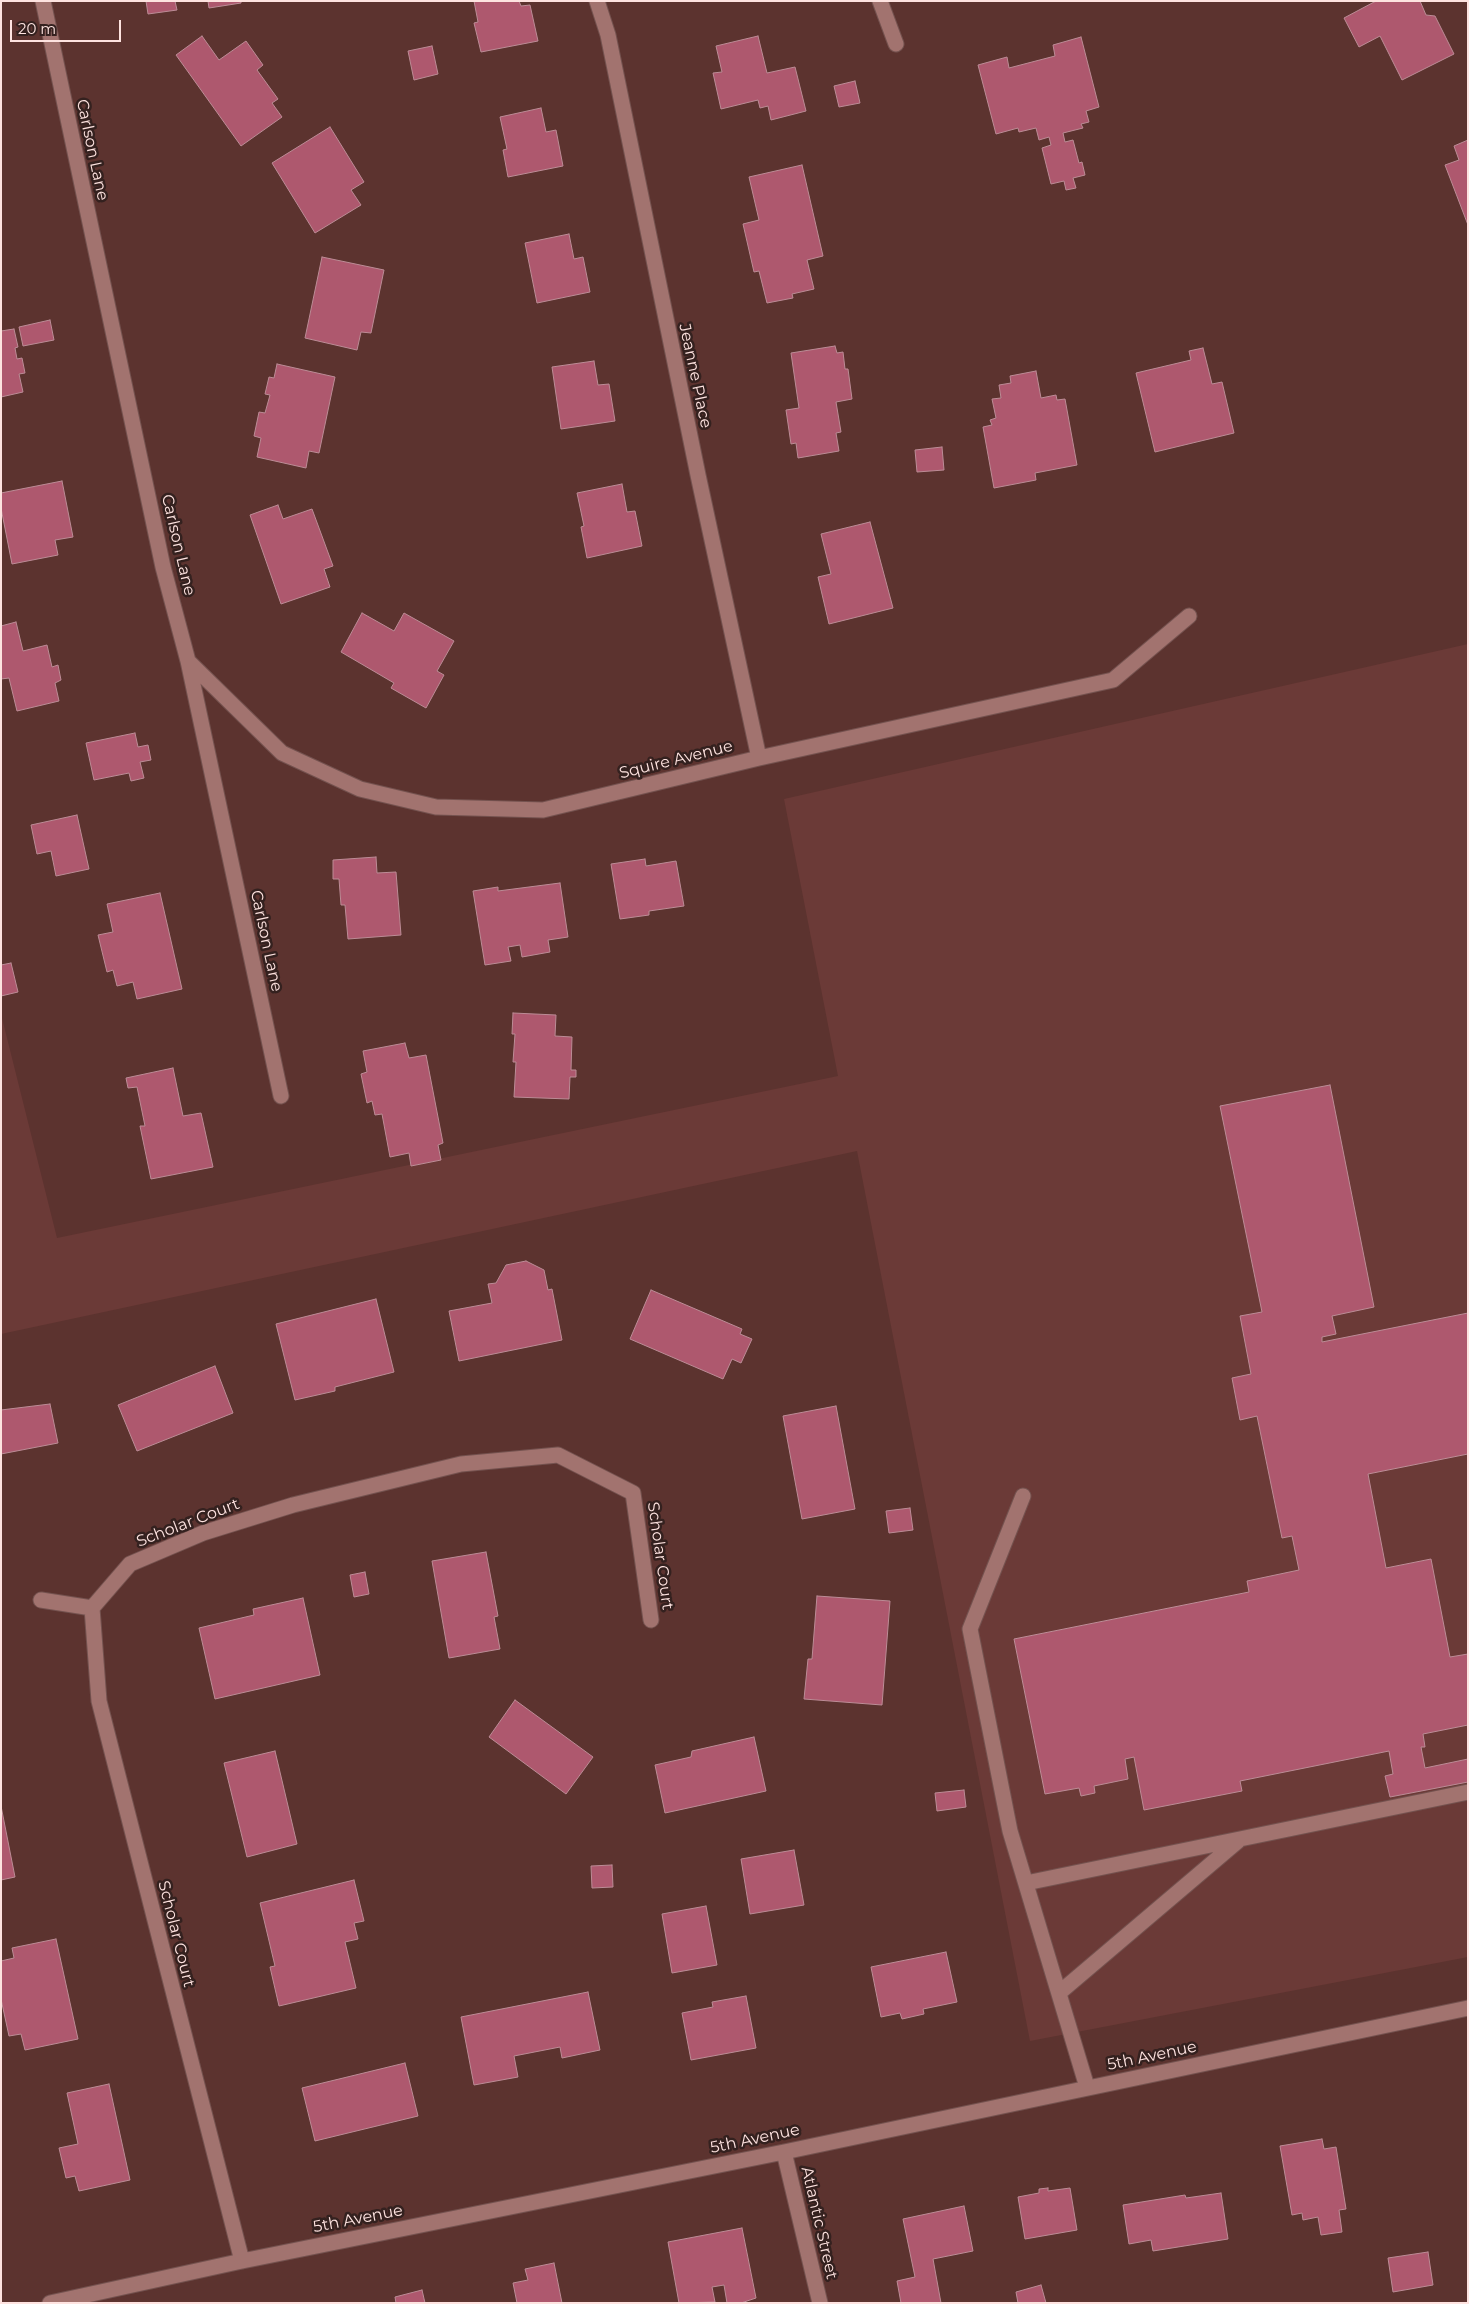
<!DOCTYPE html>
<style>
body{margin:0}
#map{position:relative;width:1469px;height:2304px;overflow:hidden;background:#5c332f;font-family:Montserrat,sans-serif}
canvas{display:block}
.frame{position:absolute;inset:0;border:2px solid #fee3e0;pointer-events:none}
.scale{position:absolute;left:10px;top:20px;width:111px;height:22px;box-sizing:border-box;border:2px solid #fee3e0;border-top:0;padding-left:6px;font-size:15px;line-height:18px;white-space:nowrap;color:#fee3e0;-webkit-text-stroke:4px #34211f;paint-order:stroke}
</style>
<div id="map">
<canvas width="1469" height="2304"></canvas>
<div class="frame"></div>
<div class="scale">20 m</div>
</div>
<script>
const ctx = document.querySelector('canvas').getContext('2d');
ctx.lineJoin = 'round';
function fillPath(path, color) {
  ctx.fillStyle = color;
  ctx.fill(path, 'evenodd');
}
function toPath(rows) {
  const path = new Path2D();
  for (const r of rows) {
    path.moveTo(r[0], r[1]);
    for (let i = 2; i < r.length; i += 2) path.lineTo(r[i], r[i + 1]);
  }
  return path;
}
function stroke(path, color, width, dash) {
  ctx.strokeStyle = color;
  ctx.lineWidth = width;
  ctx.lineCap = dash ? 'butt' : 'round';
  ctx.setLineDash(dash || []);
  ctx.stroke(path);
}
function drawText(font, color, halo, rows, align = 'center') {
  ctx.font = font + ' Montserrat,sans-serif';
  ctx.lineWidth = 5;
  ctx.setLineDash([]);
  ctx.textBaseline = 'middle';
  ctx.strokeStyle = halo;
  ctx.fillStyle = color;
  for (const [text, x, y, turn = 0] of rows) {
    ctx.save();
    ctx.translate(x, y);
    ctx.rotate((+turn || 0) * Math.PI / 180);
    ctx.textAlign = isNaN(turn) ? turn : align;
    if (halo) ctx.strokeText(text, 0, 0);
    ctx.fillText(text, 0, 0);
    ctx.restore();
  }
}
const built = toPath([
 [1468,644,1468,1957,1030,2041,857,1151,1,1334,1,1014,57,1238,838,1076,784,799]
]);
const building = toPath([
 [146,1,175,1,177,10,148,14,146,1],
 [208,1,241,1,241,3,209,8,208,1],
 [474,1,519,1,521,6,530,5,538,41,481,52,474,23,478,22,474,1],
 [1376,1,1420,1,1426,15,1435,16,1454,54,1402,80,1380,36,1359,47,1344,18,1376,1],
 [202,36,219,60,246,41,263,65,257,70,278,99,272,103,282,117,241,146,176,55,202,36],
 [758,36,767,73,795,67,806,111,771,120,768,106,760,108,758,100,721,109,713,73,722,72,716,46,758,36],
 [1081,37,1099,107,1086,111,1089,122,1081,124,1083,128,1063,133,1065,142,1073,140,1079,163,1082,162,1085,175,1073,178,1076,188,1066,190,1064,181,1051,184,1042,148,1051,145,1049,137,1039,140,1036,128,1019,132,1018,128,996,134,978,65,1007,57,1009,68,1055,56,1053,45,1081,37],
 [432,46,438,74,414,80,408,51,432,46],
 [855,81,860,103,839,107,834,86,855,81],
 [541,108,546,132,556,130,563,166,508,177,503,150,507,149,500,117,541,108],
 [330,127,364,182,351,190,361,205,315,233,272,163,330,127],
 [1468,140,1468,225,1445,165,1459,160,1454,146,1468,140],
 [802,165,823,256,807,260,814,289,792,294,793,298,767,303,759,271,754,272,743,224,759,220,749,177,802,165],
 [569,234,574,259,583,257,590,292,537,303,525,243,569,234],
 [322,257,384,270,371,333,361,332,357,350,305,338,322,257],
 [50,320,54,340,23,346,19,327,50,320],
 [14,329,18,347,15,348,17,359,22,358,25,373,19,374,23,392,1,397,1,331,14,329],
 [835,346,837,353,843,352,845,369,848,369,852,399,836,402,841,432,836,433,839,451,798,458,796,443,791,444,786,410,799,408,791,353,835,346],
 [1203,348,1212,384,1222,382,1234,433,1155,452,1136,373,1191,360,1189,351,1203,348],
 [594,361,598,385,609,384,615,421,561,429,552,367,594,361],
 [277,364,335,377,319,453,309,451,306,468,257,457,261,438,254,436,259,412,265,413,270,395,265,394,269,377,274,378,277,364],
 [1036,371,1041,398,1056,395,1057,400,1065,399,1077,465,1035,473,1036,480,994,488,983,427,992,425,990,420,996,418,992,399,1001,398,999,385,1011,383,1010,376,1036,371],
 [942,447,944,470,917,472,915,450,942,447],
 [62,481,73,537,55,540,58,555,12,564,1,508,1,493,62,481],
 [622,484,627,512,635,511,642,546,587,558,581,527,584,526,577,493,622,484],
 [278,505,283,519,312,509,333,566,324,569,330,587,281,604,250,515,278,505],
 [870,522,893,608,829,624,818,577,831,574,821,534,870,522],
 [362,613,394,631,404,613,454,641,437,671,444,675,426,708,391,688,394,683,341,652,362,613],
 [16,622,23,651,47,645,52,667,58,665,61,680,55,683,59,701,17,711,9,678,1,679,1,626,16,622],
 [135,733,138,747,148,745,151,760,140,762,144,778,131,781,129,773,94,780,86,743,135,733],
 [77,815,89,869,56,876,51,851,37,854,31,825,77,815],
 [376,857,377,873,396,872,401,935,348,939,345,905,341,905,339,879,333,879,333,860,376,857],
 [645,859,646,866,676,861,684,906,649,911,649,915,620,919,611,864,645,859],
 [560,883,568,937,548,940,550,952,522,957,520,945,508,947,511,961,485,965,473,891,498,887,498,891,560,883],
 [160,893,182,989,137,999,133,982,117,986,113,970,107,972,98,935,113,932,107,904,160,893],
 [11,963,18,992,1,996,1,965,11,963],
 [513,1013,556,1015,555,1036,572,1037,571,1070,576,1070,576,1077,570,1077,569,1099,514,1097,516,1062,513,1062,515,1034,512,1034,513,1013],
 [405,1043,409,1058,426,1055,443,1143,438,1145,441,1160,411,1166,409,1153,390,1157,382,1114,375,1115,372,1101,367,1103,361,1074,367,1072,363,1051,405,1043],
 [173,1068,183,1116,201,1113,213,1167,151,1179,140,1126,145,1126,137,1087,128,1088,126,1078,173,1068],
 [1330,1085,1374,1307,1332,1316,1336,1334,1322,1337,1322,1342,1468,1313,1468,1454,1368,1474,1386,1568,1431,1559,1450,1657,1468,1654,1468,1725,1423,1734,1425,1747,1421,1747,1425,1768,1468,1759,1468,1782,1390,1797,1385,1776,1393,1774,1389,1751,1240,1781,1242,1791,1144,1810,1134,1757,1125,1759,1128,1779,1094,1786,1095,1793,1081,1796,1079,1788,1045,1794,1014,1639,1249,1592,1247,1581,1299,1570,1292,1536,1282,1538,1257,1416,1240,1420,1232,1378,1251,1374,1240,1316,1262,1312,1220,1106,1330,1085],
 [526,1261,544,1270,548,1290,552,1289,562,1340,459,1361,449,1311,492,1303,488,1284,496,1283,506,1265,526,1261],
 [651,1290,742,1329,740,1334,752,1339,741,1363,732,1359,723,1379,630,1339,651,1290],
 [376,1299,394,1372,335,1387,335,1391,295,1400,276,1324,376,1299],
 [215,1366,233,1413,137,1451,118,1405,215,1366],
 [50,1404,58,1443,1,1454,1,1410,50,1404],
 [836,1406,855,1509,802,1519,783,1416,836,1406],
 [910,1508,913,1530,889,1533,886,1511,910,1508],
 [486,1552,498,1616,494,1617,500,1649,449,1658,432,1561,486,1552],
 [365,1572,369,1594,354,1597,350,1575,365,1572],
 [817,1596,890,1601,882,1705,804,1699,808,1659,812,1659,817,1596],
 [303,1598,320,1675,215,1699,199,1628,254,1615,253,1609,303,1598],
 [515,1700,593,1757,566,1794,489,1737,515,1700],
 [754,1737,766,1791,665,1813,655,1765,691,1757,692,1751,754,1737],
 [275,1751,297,1844,247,1857,224,1763,275,1751],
 [964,1790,966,1807,937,1811,935,1793,964,1790],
 [1,1806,15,1877,1,1880,1,1806],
 [794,1850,804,1905,750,1914,741,1859,794,1850],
 [612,1865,613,1887,592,1888,591,1866,612,1865],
 [354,1880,364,1921,354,1923,358,1939,345,1942,356,1988,279,2006,270,1967,275,1966,260,1903,354,1880],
 [706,1906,717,1965,672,1973,662,1914,706,1906],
 [56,1939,78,2039,25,2050,21,2034,9,2036,1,1999,1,1961,14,1958,12,1948,56,1939],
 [946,1952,957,2002,923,2009,924,2014,902,2019,900,2013,881,2017,871,1967,946,1952],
 [588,1992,600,2050,562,2058,560,2047,514,2056,518,2077,474,2085,461,2017,588,1992],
 [746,1996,756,2048,691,2060,682,2013,713,2007,712,2002,746,1996],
 [405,2063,418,2116,315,2141,302,2088,405,2063],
 [109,2084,130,2180,79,2191,75,2176,66,2178,59,2148,78,2144,67,2093,109,2084],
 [1322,2139,1324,2149,1336,2147,1346,2209,1339,2210,1342,2232,1321,2235,1318,2217,1303,2220,1302,2213,1292,2215,1280,2146,1322,2139],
 [1048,2188,1048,2191,1070,2188,1077,2230,1025,2239,1018,2197,1039,2193,1039,2189,1048,2188],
 [1221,2193,1228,2239,1153,2251,1151,2240,1129,2244,1123,2205,1185,2195,1186,2198,1221,2193],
 [964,2206,973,2251,933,2259,941,2303,901,2303,897,2281,915,2277,903,2219,964,2206],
 [742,2228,756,2298,741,2303,727,2303,724,2285,712,2287,715,2302,679,2303,668,2242,742,2228],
 [1428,2252,1433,2285,1393,2292,1388,2258,1428,2252],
 [554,2263,562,2303,517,2303,513,2283,528,2280,525,2269,554,2263],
 [1041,2285,1046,2303,1018,2303,1016,2292,1041,2285],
 [422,2290,425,2303,396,2303,395,2297,422,2290]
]);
const minor = toPath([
 [43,1,163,567,188,661,281,1096],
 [597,1,608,35,698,475,759,758],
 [880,1,896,44],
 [188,661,282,753,360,789,436,807,543,810,759,758,1113,680,1189,616],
 [1023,1496,970,1629,1010,1831,1087,2087],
 [41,1600,92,1608],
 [1026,1883,1468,1792],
 [1059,1993,1238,1841],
 [784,2152,820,2303],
 [242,2261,99,1701,92,1608,130,1564,203,1533,293,1505,461,1464,558,1455,633,1493,651,1620],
 [50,2303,242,2261,784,2152,1468,2008]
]);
const streetNames = [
 ["Carlson Lane",92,150,78],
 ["Jeanne Place",695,376,78],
 ["Carlson Lane",178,545,77],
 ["Squire Avenue",676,760,-14],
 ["Carlson Lane",266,941,78],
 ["Scholar Court",188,1523,-21],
 ["Scholar Court",660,1556,82],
 ["Scholar Court",176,1934,76],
 ["5th Avenue",1152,2056,-12],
 ["5th Avenue",755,2139,-12],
 ["5th Avenue",358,2219,-11],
 ["Atlantic Street",819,2223,77]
];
fillPath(built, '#6b3a37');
fillPath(building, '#ae586e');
stroke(building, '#bc8c96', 1);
stroke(minor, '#74524f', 17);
stroke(minor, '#a2736f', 15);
drawText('16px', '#fee3e0', '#34211f', streetNames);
</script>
